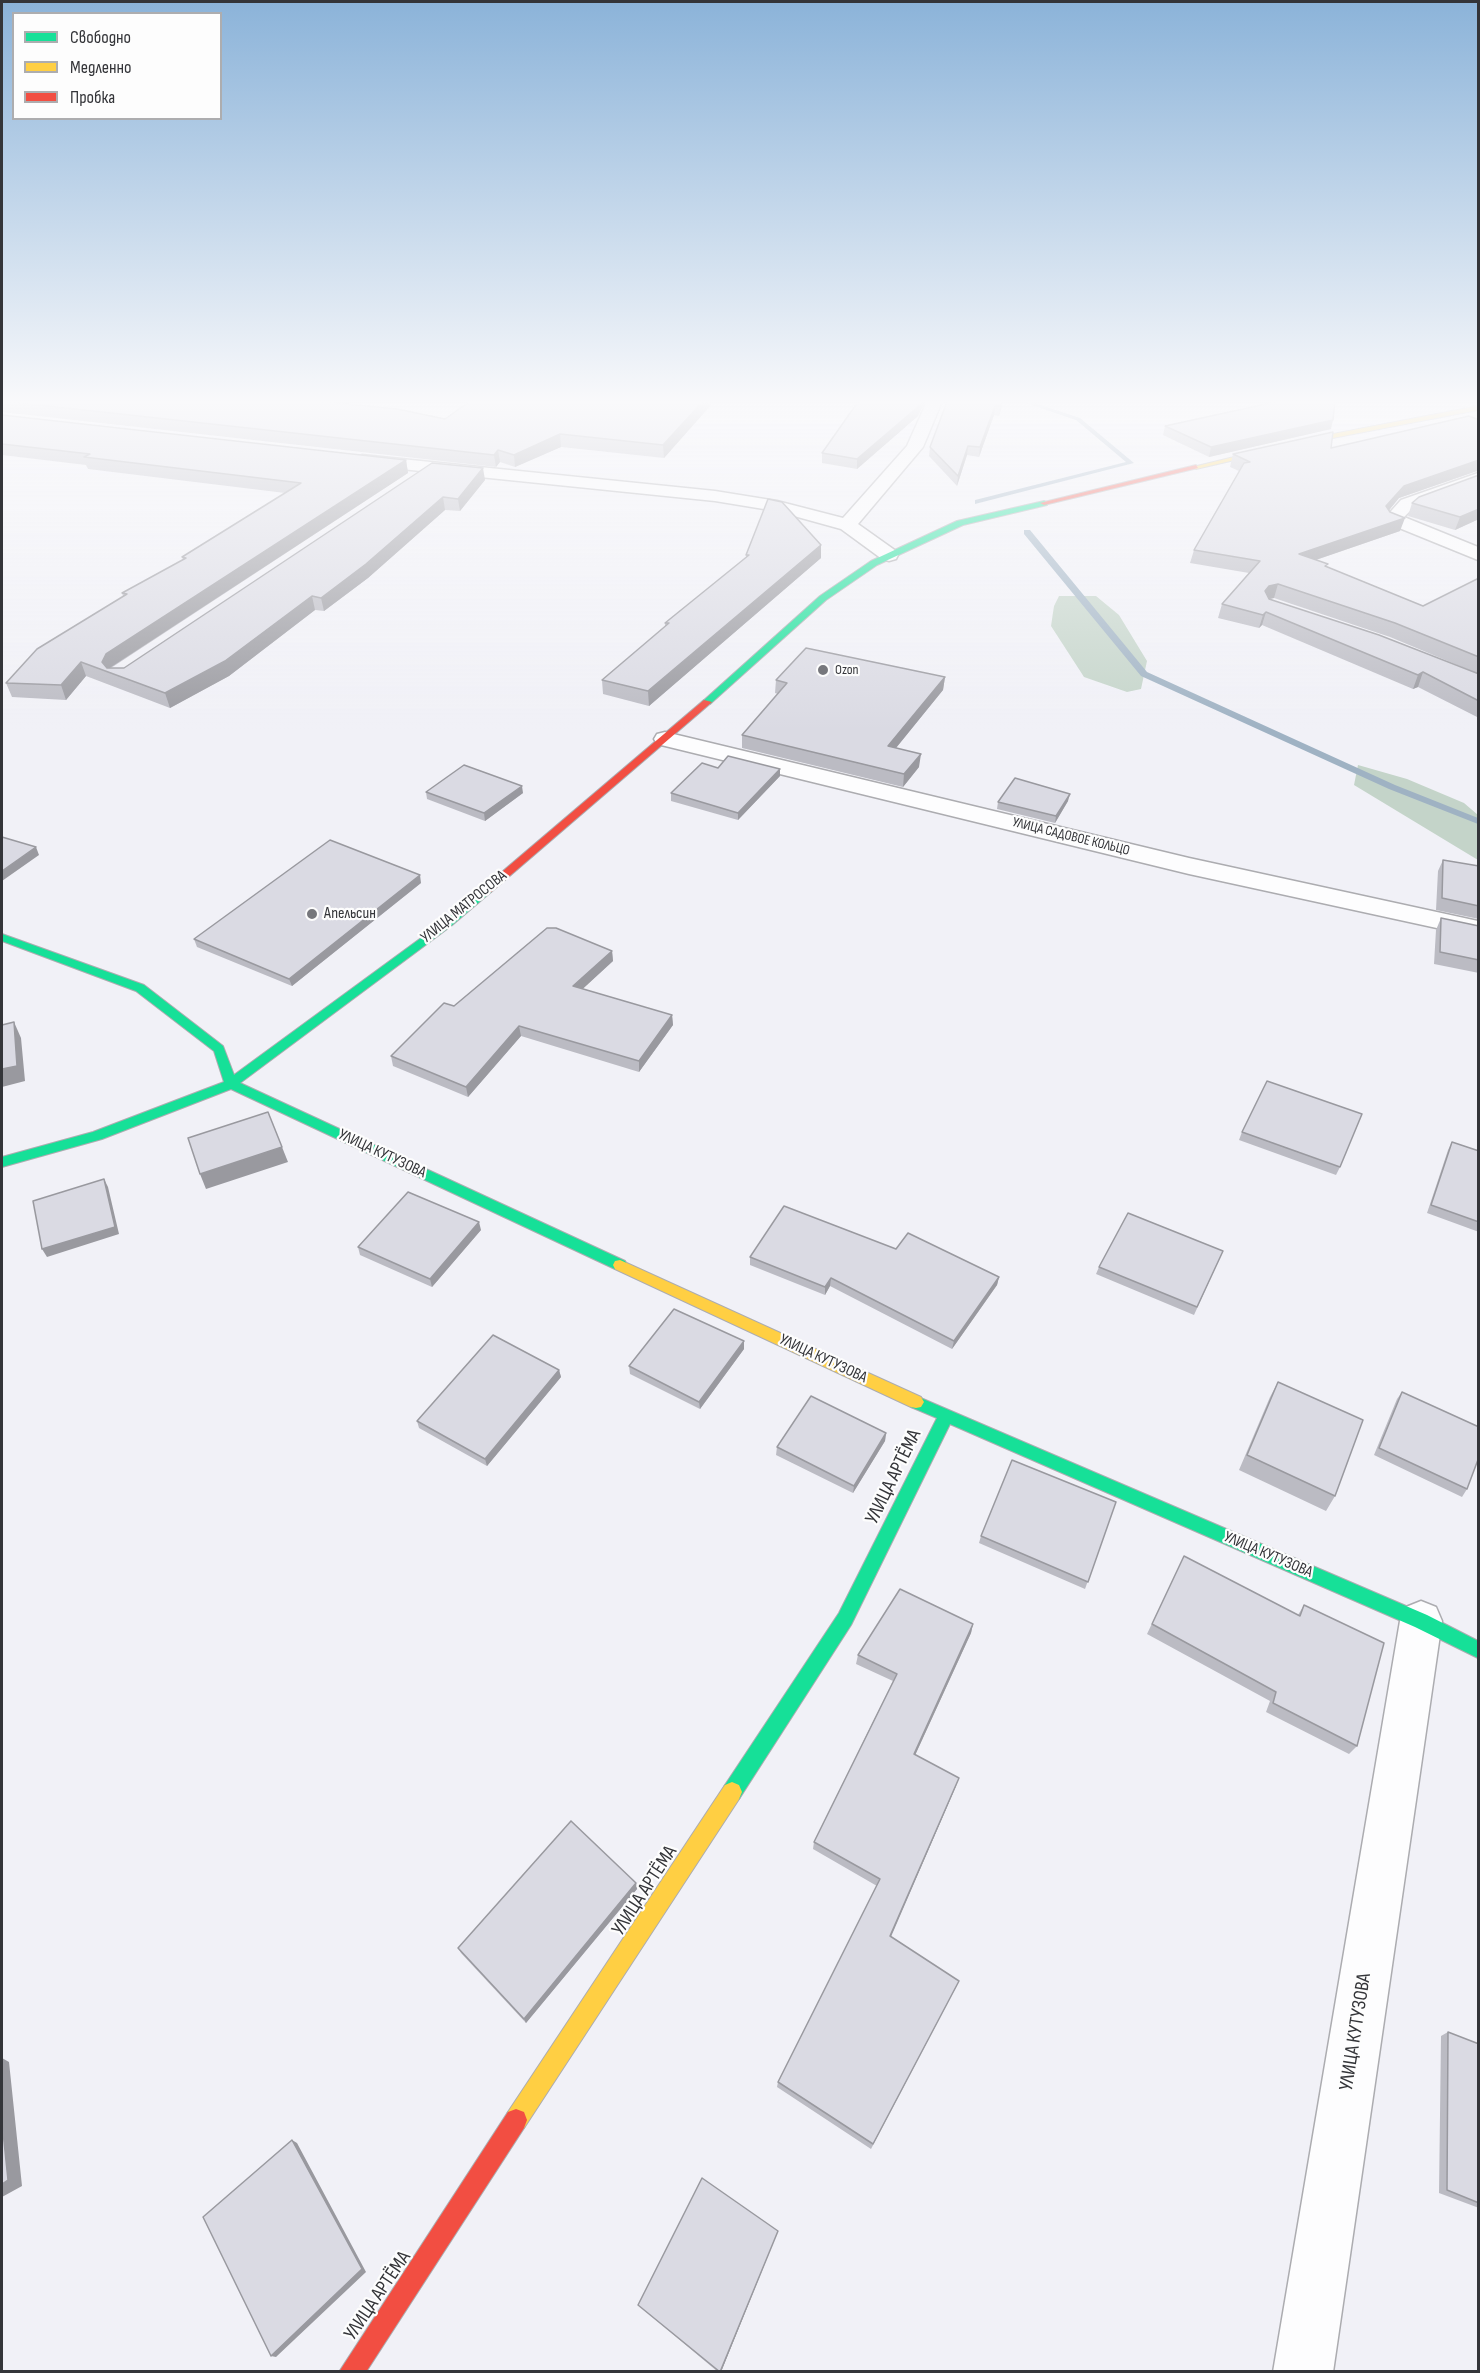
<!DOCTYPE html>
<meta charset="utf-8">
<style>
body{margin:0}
#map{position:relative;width:1480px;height:2373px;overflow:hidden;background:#f1f1f7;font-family:"Sofia Sans Condensed",sans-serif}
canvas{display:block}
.frame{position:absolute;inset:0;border:3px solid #343539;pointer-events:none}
.legend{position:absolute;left:12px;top:12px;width:210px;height:108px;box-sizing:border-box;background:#fdfdfd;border:2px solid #adadaf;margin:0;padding:8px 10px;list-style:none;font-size:18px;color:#343539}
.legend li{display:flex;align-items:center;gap:12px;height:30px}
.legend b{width:30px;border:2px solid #adadaf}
</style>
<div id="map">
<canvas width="1480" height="2373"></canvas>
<div class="frame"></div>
<ul class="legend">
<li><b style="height:8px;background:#16e098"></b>Свободно</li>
<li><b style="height:8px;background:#ffcf43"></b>Медленно</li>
<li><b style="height:8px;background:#f24e42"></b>Пробка</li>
</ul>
</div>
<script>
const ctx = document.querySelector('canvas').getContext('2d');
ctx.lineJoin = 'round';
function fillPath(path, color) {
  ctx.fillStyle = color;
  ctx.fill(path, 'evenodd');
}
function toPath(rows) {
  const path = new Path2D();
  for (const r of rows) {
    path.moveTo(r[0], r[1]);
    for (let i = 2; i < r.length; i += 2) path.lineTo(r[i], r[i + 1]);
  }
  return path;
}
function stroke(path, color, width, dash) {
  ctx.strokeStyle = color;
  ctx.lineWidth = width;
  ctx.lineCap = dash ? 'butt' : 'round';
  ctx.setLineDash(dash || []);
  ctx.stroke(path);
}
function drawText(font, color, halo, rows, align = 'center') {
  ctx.font = font + ' "Sofia Sans Condensed",sans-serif';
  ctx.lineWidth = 4.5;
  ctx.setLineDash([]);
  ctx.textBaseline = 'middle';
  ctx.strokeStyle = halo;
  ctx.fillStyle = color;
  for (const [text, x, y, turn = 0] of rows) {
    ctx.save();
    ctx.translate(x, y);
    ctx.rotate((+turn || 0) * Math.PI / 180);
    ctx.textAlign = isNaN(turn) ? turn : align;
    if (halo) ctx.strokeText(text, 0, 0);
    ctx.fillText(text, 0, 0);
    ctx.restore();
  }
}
const forest = toPath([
 [1059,596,1096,596,1119,615,1147,661,1141,689,1127,692,1084,677,1051,626,1054,606],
 [1358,765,1407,779,1464,803,1478,815,1478,860,1354,785]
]);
const stream = toPath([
 [1014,399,1022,399,1080,418,1134,463,975,504,975,500,1126,462,1076,420,1014,399],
 [1024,530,1030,530,1147,672,1395,785,1478,818,1478,824,1389,789,1141,676,1024,534,1024,530]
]);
const street = toPath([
 [928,399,943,399,923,447,858,524,896,551,898,555,896,559,889,561,882,559,841,529,776,511,715,501,362,465,354,460,362,455,715,491,777,501,843,518,907,446,928,399],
 [1478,473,1478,484,1413,508,1404,517,1478,547,1478,560,1387,523,1384,519,1401,500,1478,473],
 [665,732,1189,858,1478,921,1478,937,1189,874,657,744,654,739,657,734,665,732],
 [1421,1601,1436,1607,1442,1621,1333,2372,1273,2372,1400,1621,1406,1607,1421,1601]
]);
const fast = toPath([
 [1044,501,1048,503,1047,505,963,525,877,565,826,600,710,704,702,702,820,596,871,561,957,521,1044,501],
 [487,887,492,890,491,892,451,926,240,1083,625,1261,627,1265,625,1269,615,1269,231,1089,102,1139,2,1167,2,1157,93,1132,224,1082,214,1051,136,991,2,941,2,934,144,985,223,1046,234,1075,443,922,487,887],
 [916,1396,1427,1615,1478,1641,1478,1658,1415,1627,950,1424,851,1625,739,1799,732,1802,725,1799,722,1792,725,1785,839,1613,937,1418,911,1407,908,1402,911,1397,916,1396]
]);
const slow = toPath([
 [1478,406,1478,410,1312,442,1196,469,1193,467,1312,438,1478,406],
 [620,1260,921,1397,924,1402,921,1407,916,1408,911,1407,615,1269,613,1265,615,1261,620,1260],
 [732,1782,739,1785,742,1792,739,1799,524,2128,516,2131,508,2128,505,2120,508,2112,725,1785,732,1782]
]);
const jam = toPath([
 [1196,465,1198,468,1044,505,1040,503,1196,465],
 [704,700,712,702,491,892,483,892,483,888,704,700],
 [516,2109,524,2112,527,2120,524,2128,366,2372,339,2372,508,2112,516,2109]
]);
const wall = toPath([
 [2,399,445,419,711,405,664,458,561,447,515,467,500,462,496,467,2,412],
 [860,399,926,399,918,416,857,469,822,463,822,453],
 [948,399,1004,399,999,416,994,415,979,457,967,455,957,486,929,456,930,447],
 [2,415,406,460,408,473,111,668,124,668,432,463,485,480,460,511,445,510,368,578,324,611,315,610,229,676,170,708,86,676,66,700,12,697,6,683,123,596,122,593,183,560,182,557,285,493,88,469,86,465,2,455],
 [1479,420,1479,472,1477,471,1399,498,1389,510,1400,531,1316,560,1327,567,1423,606,1479,578,1479,674,1390,637,1274,598,1270,599,1479,674,1479,718,1418,687,1413,689,1262,625,1259,628,1218,618,1222,604,1249,573,1190,563,1194,550,1239,471,1230,467,1233,454,1331,448],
 [1165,426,1331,429,1209,457,1163,435],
 [1479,475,1479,519,1455,530,1408,516,1412,503],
 [821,545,821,558,649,706,603,694,602,680,665,627,665,623,746,558,746,555],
 [945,677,943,690,896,748,919,767,903,787,742,748,742,735,778,694,775,693,776,680],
 [780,776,738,820,671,801,671,793],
 [426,792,523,793,485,821,427,799],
 [1068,801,1055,823,997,809,998,802],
 [1443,860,1479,866,1479,919,1436,910,1438,871],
 [421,883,292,986,197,947,194,939],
 [1441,918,1479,926,1479,973,1434,964,1436,930],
 [612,951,613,961,582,989,672,1015,673,1025,639,1072,521,1036,468,1097,393,1066,391,1056,454,1006],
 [1242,1132,1340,1167,1336,1175,1239,1140],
 [1452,1142,1479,1151,1479,1232,1427,1213,1448,1150],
 [481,1230,432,1287,360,1255,358,1247],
 [896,1249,999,1277,997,1285,952,1349,830,1286,825,1295,750,1265,750,1257],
 [1223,1251,1194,1315,1096,1274,1099,1267],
 [744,1349,700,1409,630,1374,629,1366],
 [559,1370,561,1377,487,1466,419,1428,417,1421],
 [1278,1382,1335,1496,1326,1511,1239,1470,1270,1397],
 [1402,1392,1467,1489,1462,1497,1374,1455,1397,1399],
 [886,1433,885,1441,853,1493,776,1455,777,1447],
 [1116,1502,1085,1589,979,1543,981,1536],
 [1184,1556,1298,1615,1304,1605,1357,1746,1349,1754,1266,1712,1270,1701,1147,1634],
 [973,1624,971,1633,915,1755,956,1786,891,1937,956,1987,871,2149,777,2087,778,2082,877,1886,813,1849,814,1842,893,1681,856,1664,858,1655],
 [636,1883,637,1889,526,2023,461,1953,458,1948],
 [1448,2032,1479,2044,1479,2208,1439,2193,1441,2036],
 [778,2231,721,2372,718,2372,638,2305]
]);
const shadedWall = toPath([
 [705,399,711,399,711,405,664,458,663,445],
 [922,399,926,399,918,416,857,469,857,459],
 [1002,399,1004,399,999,416,1000,406],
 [995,406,994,415,979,457,980,447],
 [1333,420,1331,429,1209,457,1211,447],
 [560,434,561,447,515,467,514,455],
 [968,446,967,455,957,486,958,476],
 [498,450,500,462,496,467,494,455],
 [406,460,408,473,105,671,102,662,106,654],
 [1479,460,1479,468,1477,471,1399,498,1382,519,1386,506,1404,486],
 [483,468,485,480,460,511,458,499],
 [443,497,445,510,368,578,324,611,321,598],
 [1479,509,1479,519,1455,530,1460,517],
 [1405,518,1400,531,1295,567,1299,554],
 [821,545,821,558,649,706,648,691],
 [1278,584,1274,598,1265,600,1265,591,1269,586],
 [312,596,315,610,229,676,170,708,165,693],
 [1266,612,1262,625,1259,628,1263,615],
 [81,662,86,676,66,700,61,685],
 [1423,672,1418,687,1413,689,1418,675],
 [945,677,943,690,887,759,888,746],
 [921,754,919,767,903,787,904,774],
 [780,769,780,776,738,820,738,813],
 [522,786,523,793,485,821,484,813],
 [1070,794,1068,801,1055,823,1056,816],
 [36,847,39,855,2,881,2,871],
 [420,875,421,883,292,986,289,979],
 [612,951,613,961,574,997,573,986],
 [672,1015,673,1025,639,1072,639,1061],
 [14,1022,21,1038,25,1081,2,1087,2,1069],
 [519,1026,521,1036,468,1097,466,1087],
 [282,1147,288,1162,206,1189,200,1174],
 [104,1179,108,1187,119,1234,47,1257,42,1249],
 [479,1222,481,1230,432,1287,430,1279],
 [999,1277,997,1285,952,1349,954,1341],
 [831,1278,830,1286,825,1295,825,1287],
 [744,1341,744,1349,700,1409,699,1402],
 [559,1370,561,1377,487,1466,485,1459],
 [886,1433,885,1441,853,1493,854,1486],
 [973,1624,971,1633,912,1762,914,1754],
 [959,1778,956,1786,888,1943,890,1936],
 [636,1883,637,1889,526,2023,524,2019],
 [2,2058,9,2062,22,2186,2,2197],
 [292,2140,297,2143,366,2272,276,2357,271,2356],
 [778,2231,721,2372,720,2372]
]);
const building = toPath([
 [2,399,296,399,397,409,445,419,473,399,705,399,663,445,560,434,514,455,498,450,494,455,2,401,2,399],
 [860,399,922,399,919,406,857,459,822,453,860,399],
 [948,399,1002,399,1000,406,995,406,980,447,968,446,958,476,930,447,948,399],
 [1289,399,1335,399,1333,420,1211,447,1165,426,1289,399],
 [2,415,406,460,106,654,102,662,107,668,124,668,432,463,483,468,458,499,443,497,366,564,321,598,312,596,225,661,165,693,81,662,61,685,6,683,37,649,127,594,122,593,186,558,182,557,301,483,84,457,90,454,2,444,2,415],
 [1469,416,1479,420,1479,460,1404,486,1386,506,1390,512,1405,518,1299,554,1328,564,1325,566,1423,606,1479,578,1479,657,1395,623,1278,584,1269,586,1265,591,1269,599,1379,635,1479,674,1479,701,1423,672,1418,675,1266,612,1263,615,1222,604,1260,561,1194,550,1244,463,1250,462,1233,454,1333,432,1331,448,1469,416],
 [1479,475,1479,509,1460,517,1412,503,1419,497,1479,475],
 [768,499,782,502,821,545,648,691,602,680,669,623,665,623,749,555,746,555,768,499],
 [806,648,945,677,888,746,921,754,904,774,742,735,787,683,776,680,806,648],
 [728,756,780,769,738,813,671,793,702,763,718,768,728,756],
 [464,765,522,786,484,813,426,792,464,765],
 [1015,778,1070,794,1056,816,998,802,1015,778],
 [2,837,36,847,2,871,2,837],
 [330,840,420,875,289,979,194,939,330,840],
 [1443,860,1479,866,1479,906,1442,898,1443,860],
 [1441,918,1479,926,1479,960,1440,952,1441,918],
 [547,928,556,928,612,951,573,986,672,1015,639,1061,519,1026,466,1087,391,1056,444,1003,454,1006,547,928],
 [14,1022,17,1066,2,1069,2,1025,14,1022],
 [1267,1081,1362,1114,1340,1167,1242,1132,1267,1081],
 [268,1112,282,1147,200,1174,188,1138,268,1112],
 [1452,1142,1479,1151,1479,1222,1431,1205,1452,1142],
 [104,1179,115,1227,42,1249,33,1201,104,1179],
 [408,1192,479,1222,430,1279,358,1247,408,1192],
 [784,1206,896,1249,908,1233,999,1277,954,1341,831,1278,825,1287,750,1257,784,1206],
 [1128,1213,1223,1251,1197,1307,1099,1267,1128,1213],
 [674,1309,744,1341,699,1402,629,1366,674,1309],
 [493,1335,559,1370,485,1459,417,1421,493,1335],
 [1278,1382,1363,1420,1335,1496,1247,1455,1278,1382],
 [1402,1392,1479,1427,1479,1457,1467,1489,1379,1448,1402,1392],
 [811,1396,886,1433,854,1486,777,1447,811,1396],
 [1012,1460,1116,1502,1088,1582,981,1536,1012,1460],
 [1184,1556,1300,1616,1304,1605,1384,1643,1357,1746,1273,1703,1276,1692,1152,1624,1184,1556],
 [900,1589,973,1624,914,1754,959,1778,890,1936,959,1981,873,2144,778,2082,880,1879,814,1842,897,1674,858,1655,900,1589],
 [571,1821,636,1883,524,2019,458,1948,571,1821],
 [1448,2032,1479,2044,1479,2203,1447,2190,1448,2032],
 [2,2122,8,2180,2,2184,2,2122],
 [292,2140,362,2269,271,2356,203,2217,292,2140],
 [702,2178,778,2231,720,2372,638,2305,702,2178]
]);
const markers = [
 [823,670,6,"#76777c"],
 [312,914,6,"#76777c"]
];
const farPoinames = [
 ["Ozon",835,670]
];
const farStreetnames = [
 ["УЛИЦА САДОВОЕ КОЛЬЦО",1071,837,14]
];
const streetNames = [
 ["УЛИЦА МАТРОСОВА",464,907,-39],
 ["УЛИЦА КУТУЗОВА",382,1154,25],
 ["УЛИЦА КУТУЗОВА",823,1359,25],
 ["УЛИЦА КУТУЗОВА",1268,1555,23]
];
const poiNames = [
 ["Апельсин",324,914]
];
const nearStreetnames = [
 ["УЛИЦА АРТЁМА",894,1477,-64],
 ["УЛИЦА АРТЁМА",645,1891,-57],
 ["УЛИЦА КУТУЗОВА",1356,2032,-81],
 ["УЛИЦА АРТЁМА",378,2296,-56]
];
fillPath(forest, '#c4d4c9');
fillPath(stream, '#9fb2c3');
stroke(street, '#acacb0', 3);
stroke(fast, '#acacb0', 2);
stroke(slow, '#acacb0', 2);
stroke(jam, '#acacb0', 2);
fillPath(street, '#fdfdfe');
fillPath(fast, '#16e098');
fillPath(slow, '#ffcf43');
fillPath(jam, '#f24e42');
fillPath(wall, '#bbbbc3');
fillPath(shadedWall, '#99999f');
fillPath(building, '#dadae3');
stroke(building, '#99999f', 1.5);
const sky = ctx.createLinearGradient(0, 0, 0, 731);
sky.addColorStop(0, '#8bb3d9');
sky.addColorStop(0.55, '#f9f9fb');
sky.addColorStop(1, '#f9f9fb00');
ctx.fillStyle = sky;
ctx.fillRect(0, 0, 1480, 731);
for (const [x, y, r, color] of markers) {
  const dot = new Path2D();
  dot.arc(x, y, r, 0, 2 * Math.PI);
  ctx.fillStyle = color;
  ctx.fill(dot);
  stroke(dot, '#fdfdfd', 2);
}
drawText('14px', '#343539', '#fdfdfd', farPoinames, 'left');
drawText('14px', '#343539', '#fdfdfd', farStreetnames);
drawText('16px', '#343539', '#fdfdfd', streetNames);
drawText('16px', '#343539', '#fdfdfd', poiNames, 'left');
drawText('20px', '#343539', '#fdfdfd', nearStreetnames);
</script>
